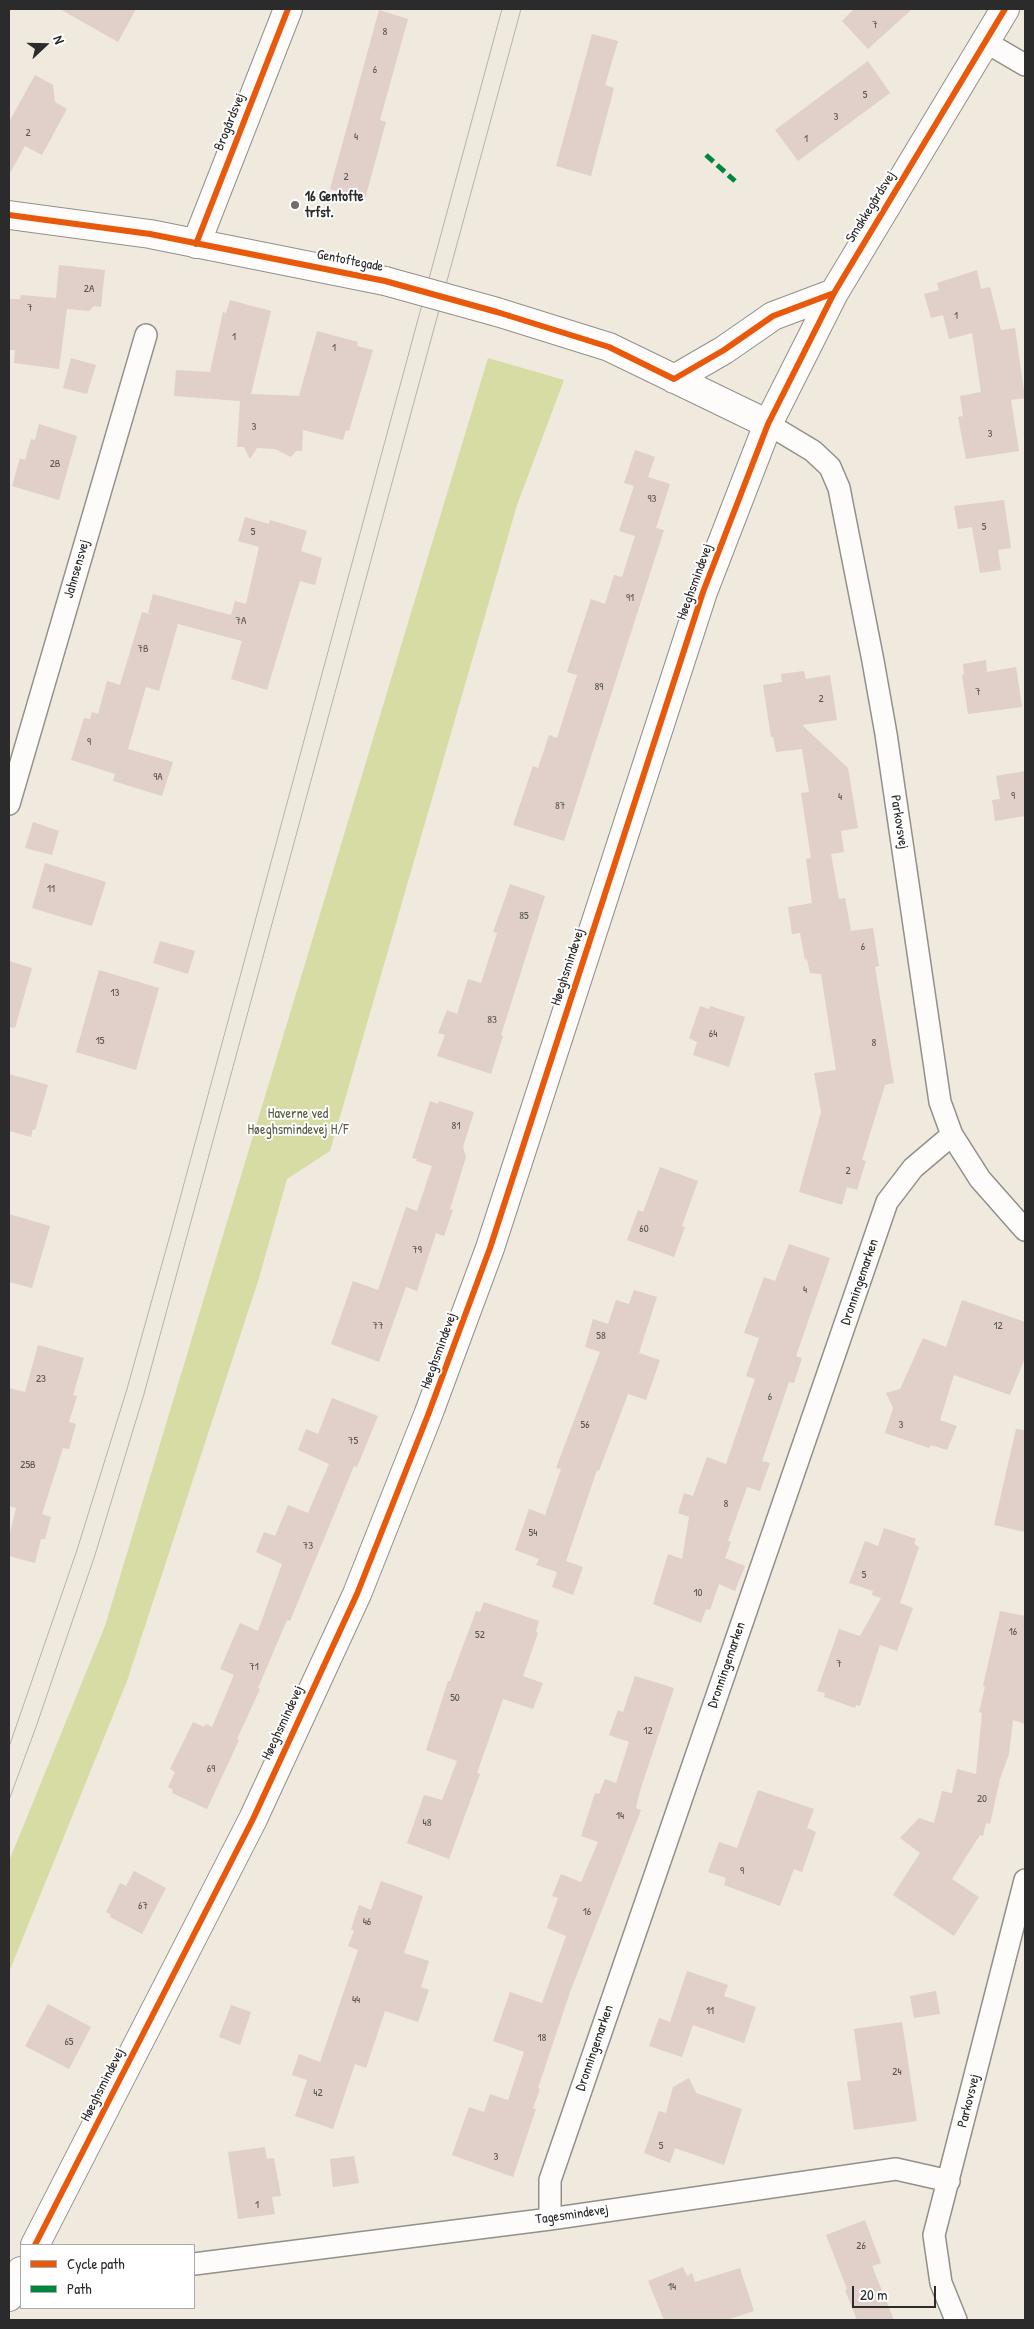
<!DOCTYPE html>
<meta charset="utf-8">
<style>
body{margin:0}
#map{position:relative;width:1034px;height:2329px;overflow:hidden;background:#efe9de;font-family:"Patrick Hand",sans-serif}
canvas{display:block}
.frame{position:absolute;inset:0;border:10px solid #2b2b2b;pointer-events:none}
.legend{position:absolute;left:20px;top:2244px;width:175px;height:65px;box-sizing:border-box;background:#fff;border:1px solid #aaa;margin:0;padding:6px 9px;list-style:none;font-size:15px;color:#2b2b2b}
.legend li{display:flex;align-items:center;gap:10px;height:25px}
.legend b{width:25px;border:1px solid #aaa}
.north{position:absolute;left:20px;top:20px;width:50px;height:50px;-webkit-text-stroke:4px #fff;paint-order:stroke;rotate:69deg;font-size:14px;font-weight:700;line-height:20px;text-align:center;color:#2b2b2b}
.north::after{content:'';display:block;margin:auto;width:18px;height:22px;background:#2b2b2b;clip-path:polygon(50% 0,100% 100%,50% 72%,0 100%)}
.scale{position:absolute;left:852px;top:2286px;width:84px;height:22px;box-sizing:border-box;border:2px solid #2b2b2b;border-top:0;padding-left:6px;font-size:15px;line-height:18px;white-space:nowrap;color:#2b2b2b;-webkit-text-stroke:4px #fff;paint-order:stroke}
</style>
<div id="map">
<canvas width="1034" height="2329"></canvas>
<div class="frame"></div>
<ul class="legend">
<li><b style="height:6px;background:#e8590c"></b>Cycle path</li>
<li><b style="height:6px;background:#00873e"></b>Path</li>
</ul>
<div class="north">N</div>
<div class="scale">20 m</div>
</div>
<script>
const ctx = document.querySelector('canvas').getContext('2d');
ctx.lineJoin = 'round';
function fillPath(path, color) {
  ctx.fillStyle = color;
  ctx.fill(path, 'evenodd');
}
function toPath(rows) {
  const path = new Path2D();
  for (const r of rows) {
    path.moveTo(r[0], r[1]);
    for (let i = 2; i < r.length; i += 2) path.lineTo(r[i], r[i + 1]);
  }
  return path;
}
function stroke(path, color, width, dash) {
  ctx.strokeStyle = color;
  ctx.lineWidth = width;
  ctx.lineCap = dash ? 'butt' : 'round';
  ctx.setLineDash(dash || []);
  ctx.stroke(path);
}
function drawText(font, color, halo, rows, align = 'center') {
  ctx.font = font + ' "Patrick Hand",sans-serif';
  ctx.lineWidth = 4;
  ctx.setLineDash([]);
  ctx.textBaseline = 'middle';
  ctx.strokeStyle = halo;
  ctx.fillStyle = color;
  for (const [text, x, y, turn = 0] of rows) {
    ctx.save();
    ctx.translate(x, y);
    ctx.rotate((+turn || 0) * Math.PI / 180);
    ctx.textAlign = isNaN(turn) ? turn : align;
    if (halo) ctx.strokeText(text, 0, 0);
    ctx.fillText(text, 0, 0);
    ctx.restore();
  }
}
const green = toPath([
 [488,358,564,380,517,505,330,1151,287,1179,259,1278,127,1681,9,1972,9,1861,105,1626]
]);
const building = toPath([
 [60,9,136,9,118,42],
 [854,9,912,9,868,49,842,21],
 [379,10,408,19,380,120,386,122,365,199,330,189],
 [592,34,618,41,605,85,614,88,591,176,556,166],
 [868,61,890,93,798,161,775,130],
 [35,75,53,85,55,102,67,109,42,155,25,146,9,175,9,122],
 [59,265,105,270,101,307,94,306,89,311,67,309,59,369,14,363,15,350,9,350,9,299,20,299,21,295,56,298],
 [977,270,981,289,990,287,1001,330,1015,328,1025,398,1011,400,1019,451,966,459,958,417,963,416,960,396,981,392,972,333,949,339,943,315,931,318,924,294,939,290,937,283],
 [230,300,271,311,251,394,299,396,317,331,358,342,357,346,373,350,349,431,346,430,343,440,303,430,302,451,296,451,291,457,275,449,257,448,250,459,244,447,237,447,240,401,174,396,176,370,210,372,223,312,226,313],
 [71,358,96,365,87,394,63,388],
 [39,424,77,436,59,500,12,486,20,458,25,460,31,439,35,440],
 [635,450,655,457,648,477,670,484,656,528,664,530,564,841,513,825,533,766,538,768,549,735,557,738,577,675,567,672,591,599,605,604,614,575,622,577,635,536,619,531,634,486,624,483],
 [1004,500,1011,548,998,550,1001,570,980,573,972,527,958,529,954,506],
 [245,517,269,524,270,520,307,531,301,551,322,558,315,585,300,581,267,690,231,679,242,641,178,624,159,691,146,687,128,749,173,762,162,796,113,781,115,774,71,760,84,718,90,719,92,712,98,714,107,681,120,685,142,612,153,615,148,613,153,594,231,615,235,601,246,604,259,547,238,541],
 [986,660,987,672,1016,667,1022,707,968,714,962,675,964,674,963,664],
 [804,671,806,679,830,675,837,720,802,725,848,768,858,828,841,831,844,852,831,854,839,899,845,898,851,931,873,928,879,966,875,967,894,1083,885,1085,862,1160,866,1161,857,1190,847,1187,842,1205,799,1192,821,1112,814,1073,836,1070,821,974,810,973,807,959,805,960,800,933,792,934,788,907,812,903,806,859,811,858,801,793,809,792,802,749,776,752,773,737,771,737,763,685,782,682,781,674],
 [1025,771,1025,816,995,821,992,800,1000,799,996,776],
 [33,822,59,831,52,855,25,848],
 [45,863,106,882,92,926,32,908],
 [510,884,545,896,501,1035,503,1036,491,1074,437,1056,445,1035,438,1033,447,1010,457,1014,468,979,481,983,497,933,493,932],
 [160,941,195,951,188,974,153,963],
 [9,961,32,968,15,1028,9,1027],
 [99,970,159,988,136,1070,76,1052],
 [700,1006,709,1009,710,1006,745,1017,729,1067,693,1055,697,1042,689,1038],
 [9,1074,48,1085,35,1130,33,1129,31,1137,9,1131],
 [430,1101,438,1104,439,1101,474,1112,463,1147,466,1157,450,1209,453,1210,444,1236,436,1233,417,1291,406,1287,379,1362,331,1344,353,1281,378,1290,406,1207,417,1211,432,1166,416,1161,417,1159,412,1158],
 [660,1167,698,1181,682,1226,685,1227,674,1257,627,1240,638,1210,643,1212],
 [9,1214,50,1226,32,1288,9,1282],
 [789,1244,830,1258,796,1356,802,1358,794,1383,789,1382,762,1461,770,1463,760,1491,747,1487,728,1541,731,1542,725,1558,745,1566,735,1591,719,1584,710,1610,706,1609,701,1623,653,1604,668,1554,682,1559,689,1517,678,1513,684,1493,693,1496,707,1457,726,1464,755,1379,746,1376,759,1338,744,1333,764,1277,775,1281],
 [634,1290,657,1297,639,1353,660,1360,646,1400,628,1394,599,1471,597,1470,566,1561,583,1567,573,1595,552,1587,557,1572,536,1565,539,1559,515,1550,529,1509,545,1515,561,1469,556,1468,600,1352,585,1347,593,1319,608,1324,616,1300,629,1304],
 [962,1300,1025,1322,1025,1358,1010,1395,954,1375,940,1420,957,1426,947,1450,931,1445,929,1448,885,1433,893,1408,886,1393,900,1389,923,1338,946,1347],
 [38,1345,84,1358,73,1395,77,1396,69,1422,76,1424,69,1449,63,1448,42,1514,51,1517,45,1539,41,1539,35,1563,9,1556,9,1537,16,1508,9,1506,9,1388,25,1392],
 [332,1398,378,1416,357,1467,354,1466,290,1621,287,1620,258,1688,260,1689,237,1739,239,1740,207,1809,172,1793,173,1790,168,1787,175,1772,170,1769,193,1722,204,1727,206,1724,212,1727,234,1675,220,1669,240,1623,258,1631,282,1564,256,1552,264,1532,275,1536,288,1505,308,1513,329,1464,298,1450,306,1429,318,1434],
 [1016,1429,1025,1430,1025,1532,994,1525],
 [884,1528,916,1539,914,1544,919,1547,900,1603,913,1608,897,1651,880,1645,860,1706,856,1705,855,1708,824,1697,825,1693,817,1691,839,1629,860,1636,881,1598,872,1595,873,1591,849,1583,865,1541,878,1546],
 [484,1602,539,1621,536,1632,538,1633,523,1676,543,1683,533,1709,503,1699,477,1773,480,1774,449,1859,407,1843,424,1795,442,1800,457,1761,426,1750,448,1681,450,1681,476,1611,480,1612],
 [1000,1611,1025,1616,1025,1724,1013,1720,1009,1754,1000,1779,990,1824,986,1823,983,1836,980,1835,952,1879,979,1897,954,1936,893,1895,920,1853,900,1838,919,1818,934,1823,942,1791,952,1793,957,1769,976,1774,982,1713,979,1712,985,1687,983,1686],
 [635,1676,674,1688,640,1791,636,1808,641,1810,570,1992,538,2088,540,2089,533,2108,536,2109,513,2177,452,2155,469,2107,484,2112,490,2094,508,2100,524,2052,493,2041,510,1992,542,2003,566,1936,547,1928,558,1898,552,1896,561,1874,581,1882,598,1842,581,1836,595,1793,599,1794,605,1779,616,1783,629,1742,609,1735,618,1710,623,1712],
 [758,1790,814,1809,807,1828,816,1832,802,1872,794,1869,780,1906,724,1885,726,1878,708,1872,719,1842,737,1848],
 [134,1871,166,1888,142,1934,110,1917,111,1915,106,1912,120,1883,126,1886],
 [381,1881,423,1896,404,1953,429,1961,421,1987,429,1990,418,2022,385,2011,366,2068,355,2064,333,2129,295,2116,307,2080,292,2075,299,2054,320,2062,358,1950,348,1946,354,1931,351,1929,359,1905,371,1910],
 [687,1971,728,1985,724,1996,756,2007,744,2043,693,2025,682,2057,649,2046,659,2018,670,2022],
 [936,1991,940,2014,914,2018,910,1996],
 [48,2004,91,2027,69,2069,25,2046],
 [231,2005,251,2012,240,2045,219,2037],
 [902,2022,917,2121,854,2130,847,2082,861,2080,854,2029],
 [689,2078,696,2093,742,2109,724,2165,675,2148,670,2163,644,2153,659,2111,666,2113,673,2087],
 [265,2147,267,2159,274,2158,281,2196,272,2197,275,2214,238,2219,228,2152],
 [354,2156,359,2183,333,2187,330,2159],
 [865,2220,881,2263,872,2266,894,2320,857,2320,845,2290,847,2289,826,2235],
 [683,2267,687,2276,692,2273,695,2282,740,2268,754,2311,726,2320,664,2320,648,2281]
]);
const street = toPath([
 [984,41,1025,65],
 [768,424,813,451,830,467,839,488,873,661,886,734,940,1102,952,1135,980,1179,1025,1230],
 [9,804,146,335],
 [550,2219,550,2180,887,1202,913,1168,952,1135],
 [194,2264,550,2219,896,2169,949,2181],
 [956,2320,941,2283,934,2235,1025,1880]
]);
const secondary = toPath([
 [9,215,150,234,385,281],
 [196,244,288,9],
 [497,312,609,347,768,424],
 [674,379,724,350,773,316,834,293],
 [35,2245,253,1819,357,1594,428,1415,490,1248,703,592,768,424,834,293,1005,9],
 [9,2297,21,2271]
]);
const tram = toPath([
 [9,1747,77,1550,127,1389,172,1228,502,9],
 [9,1800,36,1727,95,1555,144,1394,521,9]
]);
const secondaryBridge = toPath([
 [385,281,497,312]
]);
const quiet = toPath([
 [706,155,735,181]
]);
const cycleway = toPath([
 [9,215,150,234,385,281,497,312,609,347,674,379,724,350,773,316,834,293],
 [196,244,288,9],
 [35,2245,253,1819,357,1594,428,1415,490,1248,703,592,768,424,834,293,1005,9]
]);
const markers = [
 [295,205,5,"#706e6a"]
];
const numberNames = [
 ["7",875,25],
 ["8",385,32],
 ["6",375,70],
 ["5",865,95],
 ["3",836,117],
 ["2",28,133],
 ["4",356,137],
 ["1",806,139],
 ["2",346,177],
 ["2A",89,289],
 ["7",30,308],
 ["1",956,316],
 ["1",234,337],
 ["1",334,348],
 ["3",254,427],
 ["3",990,434],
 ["2B",55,464],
 ["93",652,499],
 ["5",984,527],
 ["5",253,532],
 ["91",630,598],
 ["7A",241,621],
 ["7B",143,649],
 ["89",599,687],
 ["7",978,692],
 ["2",821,699],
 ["9",89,742],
 ["9A",158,777],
 ["9",1013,796],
 ["4",840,797],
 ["87",560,806],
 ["11",51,889],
 ["85",524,916],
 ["6",863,947],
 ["13",115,993],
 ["83",492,1020],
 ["64",713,1034],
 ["15",100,1041],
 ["8",874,1043],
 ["81",456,1126],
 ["2",848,1171],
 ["60",644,1229],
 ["79",417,1250],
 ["4",805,1290],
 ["77",378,1326],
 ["12",998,1326],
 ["58",601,1336],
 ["23",41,1379],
 ["6",770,1397],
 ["56",585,1425],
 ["3",901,1425],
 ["75",353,1441],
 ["25B",28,1465],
 ["8",726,1504],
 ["54",533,1533],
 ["73",308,1546],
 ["5",864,1575],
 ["10",698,1593],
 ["16",1013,1632],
 ["52",480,1635],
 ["7",839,1664],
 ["71",254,1667],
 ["50",455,1698],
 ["12",648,1731],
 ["69",211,1769],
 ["20",982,1799],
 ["14",620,1816],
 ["48",427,1823],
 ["9",742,1871],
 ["67",143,1906],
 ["16",587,1912],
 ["46",367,1922],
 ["44",356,2000],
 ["11",710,2011],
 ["18",542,2038],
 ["65",69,2042],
 ["24",897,2072],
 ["42",318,2093],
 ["5",661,2146],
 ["3",496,2157],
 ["1",257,2205],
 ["26",861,2246],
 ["14",672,2287]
];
const streetNames = [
 ["Brogårdsvej",230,122,-68],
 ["Smakkegårdsvej",871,207,-58],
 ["Gentoftegade",350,261,11],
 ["Jahnsensvej",77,569,-74],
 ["Høeghsmindevej",695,582,-70],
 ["Parkovsvej",899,822,81],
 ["Høeghsmindevej",568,967,-72],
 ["Dronningemarken",860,1282,-71],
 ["Høeghsmindevej",439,1351,-70],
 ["Dronningemarken",727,1665,-71],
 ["Høeghsmindevej",283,1723,-65],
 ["Dronningemarken",595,2048,-71],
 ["Høeghsmindevej",103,2085,-63],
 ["Parkovsvej",969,2101,-76],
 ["Tagesmindevej",572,2215,-8]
];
const poiNames = [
 ["16 Gentofte",305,197],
 ["trfst.",305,213]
];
const parkNames = [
 ["Haverne ved",298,1114],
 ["Høeghsmindevej H/F",298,1130]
];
fillPath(green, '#d6dca4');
fillPath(building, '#e1cfca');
stroke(street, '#93908a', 24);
stroke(secondary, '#93908a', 30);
stroke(street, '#fdfcfa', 21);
stroke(secondary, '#fdfcfa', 28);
stroke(tram, '#b4b3b2', 1);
stroke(secondaryBridge, '#93908a', 30, []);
stroke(secondaryBridge, '#fdfcfa', 28);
stroke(quiet, '#00873e', 5, [10, 5]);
stroke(cycleway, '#e8590c', 6);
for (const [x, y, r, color] of markers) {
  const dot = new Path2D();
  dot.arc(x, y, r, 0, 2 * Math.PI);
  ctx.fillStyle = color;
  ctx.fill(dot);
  stroke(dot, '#fff', 2);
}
drawText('11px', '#585453', null, numberNames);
drawText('14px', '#2b2b2b', '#fff', streetNames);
drawText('bold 14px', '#2b2b2b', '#fff', poiNames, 'left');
drawText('14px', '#585d41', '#fff', parkNames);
</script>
